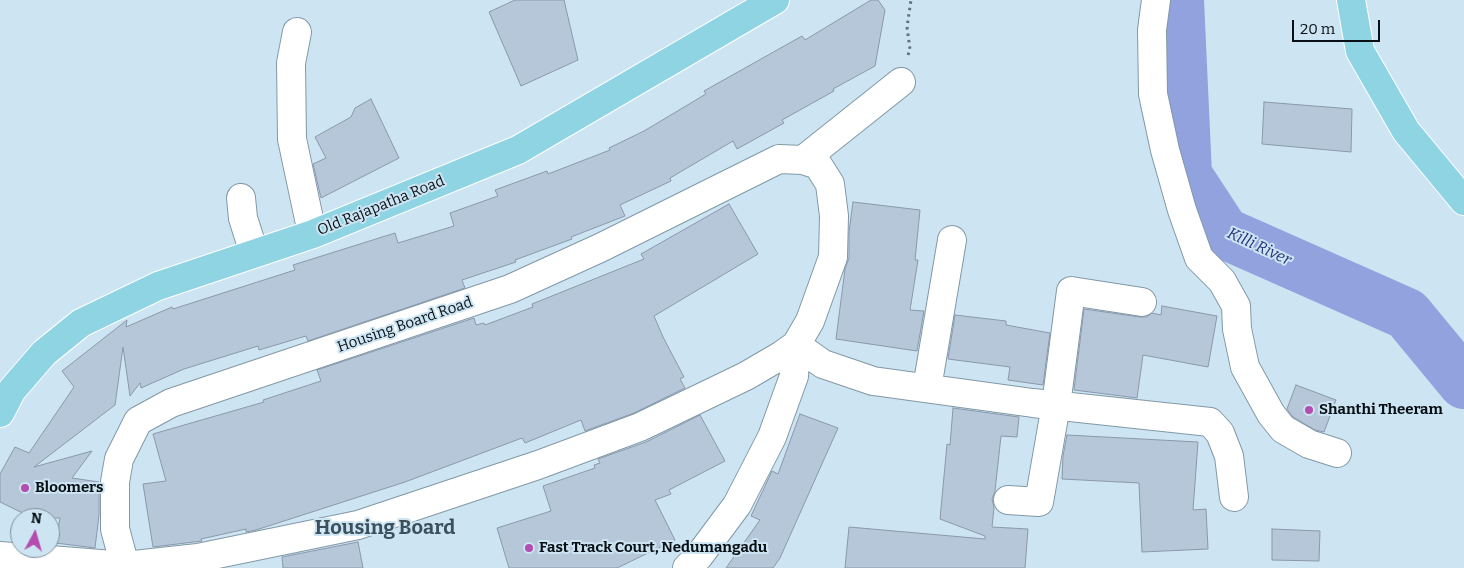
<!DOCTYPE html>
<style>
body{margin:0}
#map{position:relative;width:1464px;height:568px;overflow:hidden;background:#cde5f3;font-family:Bitter,serif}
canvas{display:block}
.north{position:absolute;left:10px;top:508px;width:50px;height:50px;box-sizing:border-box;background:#cde5f3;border:1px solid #7e909a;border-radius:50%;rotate:6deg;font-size:14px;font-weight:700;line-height:20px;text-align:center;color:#081015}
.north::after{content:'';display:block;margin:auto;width:18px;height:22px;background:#b54caf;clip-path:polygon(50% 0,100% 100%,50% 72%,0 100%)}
.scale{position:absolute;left:1292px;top:20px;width:88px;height:22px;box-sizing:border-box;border:2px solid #081015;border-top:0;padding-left:6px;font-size:15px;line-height:18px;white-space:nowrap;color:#081015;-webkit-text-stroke:4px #cde5f3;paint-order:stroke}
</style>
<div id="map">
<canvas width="1464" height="568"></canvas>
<div class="north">N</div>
<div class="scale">20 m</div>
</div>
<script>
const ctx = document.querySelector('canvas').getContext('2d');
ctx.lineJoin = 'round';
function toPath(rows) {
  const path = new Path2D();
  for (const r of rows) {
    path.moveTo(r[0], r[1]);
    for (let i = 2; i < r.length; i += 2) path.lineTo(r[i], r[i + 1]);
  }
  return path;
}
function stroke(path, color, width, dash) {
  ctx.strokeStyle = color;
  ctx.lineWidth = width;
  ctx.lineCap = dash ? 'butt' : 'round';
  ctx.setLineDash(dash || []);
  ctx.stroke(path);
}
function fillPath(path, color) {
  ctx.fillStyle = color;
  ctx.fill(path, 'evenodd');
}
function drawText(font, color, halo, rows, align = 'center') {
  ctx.font = font + ' Bitter,serif';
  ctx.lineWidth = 4;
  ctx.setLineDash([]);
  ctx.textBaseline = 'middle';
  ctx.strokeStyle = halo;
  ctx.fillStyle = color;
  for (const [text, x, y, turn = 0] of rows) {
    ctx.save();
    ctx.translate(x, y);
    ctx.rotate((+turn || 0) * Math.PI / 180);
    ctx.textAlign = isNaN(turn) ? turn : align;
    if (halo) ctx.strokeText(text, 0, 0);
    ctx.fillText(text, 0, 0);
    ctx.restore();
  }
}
const river = toPath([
 [1178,0,1186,175,1224,233,1407,314,1464,383]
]);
const building = toPath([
 [515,0,564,0,578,60,521,86,489,12,515,0],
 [871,0,878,0,885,10,875,66,833,89,834,91,782,120,784,123,737,149,733,141,670,178,671,181,620,205,625,216,571,237,572,239,515,260,516,262,462,280,465,288,308,341,306,336,259,350,258,346,184,369,141,388,140,383,130,396,123,347,115,405,34,467,92,451,72,478,99,482,99,515,95,548,56,543,60,518,33,518,0,502,0,474,15,447,29,453,74,387,62,371,127,320,126,327,172,307,173,309,295,270,293,265,395,233,398,243,454,226,450,213,498,196,495,190,547,171,548,174,610,150,609,148,644,131,706,94,704,91,802,36,805,40,871,0],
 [371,99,399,158,321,198,313,164,326,158,315,137,351,117,355,108,371,99],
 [1264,102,1352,109,1351,152,1262,144,1264,102],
 [853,202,920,210,915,260,918,260,910,310,924,311,917,351,836,339,845,269,849,258,849,232,853,202],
 [729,204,758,254,654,316,663,337,684,377,680,379,685,388,634,413,585,431,581,420,525,443,522,438,405,482,256,530,246,532,246,529,201,539,202,541,153,547,143,484,166,481,153,434,264,402,263,400,321,381,317,370,474,318,476,325,484,323,485,325,533,307,532,304,644,259,641,254,729,204],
 [1162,306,1217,316,1208,367,1143,355,1137,398,1074,390,1084,309,1140,317,1147,317,1152,313,1161,315,1162,306],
 [955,315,1006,321,1006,325,1050,333,1043,385,1008,380,1010,367,948,359,955,315],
 [1296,385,1336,400,1324,432,1315,430,1293,417,1287,409,1296,385],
 [953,408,1019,417,1017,437,1001,436,995,491,992,499,994,507,992,527,1028,529,1025,568,845,568,849,527,985,539,985,536,940,519,947,444,950,445,953,408],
 [800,414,838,428,780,558,773,568,726,568,760,520,751,516,772,471,778,474,800,414],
 [700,415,725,461,669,490,671,494,655,500,675,540,617,568,509,568,497,528,551,511,543,486,595,468,594,465,600,463,598,459,646,442,700,415],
 [1067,435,1198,442,1193,510,1206,509,1208,549,1142,552,1139,483,1062,479,1063,456,1067,435],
 [1272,529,1320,531,1319,561,1272,560,1272,529],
 [358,542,363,568,283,568,282,557,358,542]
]);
const path = toPath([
 [908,55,910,49,907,27,911,0]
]);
const minor = toPath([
 [1156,0,1152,30,1153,94,1165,150,1182,210,1199,258,1222,281,1236,306,1237,329,1245,367,1271,414,1283,429,1309,444,1337,453],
 [297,32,291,63,292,139,312,233],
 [803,160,901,82],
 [241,198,243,218,254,253],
 [796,345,823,364,873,381,1033,403,1210,422,1220,433,1229,456,1234,497],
 [927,388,952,240],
 [1008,500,1039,502,1056,405,1071,291,1142,302],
 [0,556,125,566,198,558,358,525,538,465,640,427,746,376,782,355,796,345,810,321,833,257,834,216,830,184,818,165,803,160,779,159,600,248,510,289,171,403,138,421,119,459,115,482,115,529,125,566],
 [687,568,699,556,737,505,772,437,794,376,796,345]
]);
const major = toPath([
 [1351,0,1360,51,1406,131,1464,201],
 [0,413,12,390,44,353,81,323,158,286,313,234,518,150,775,0]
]);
const markers = [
 [1309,410,5,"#b54caf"],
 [25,488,5,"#b54caf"],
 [529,548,5,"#b54caf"]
];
const streetNames = [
 ["Old Rajapatha Road",381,206,-22],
 ["Housing Board Road",405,325,-19]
];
const poiNames = [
 ["Shanthi Theeram",1319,410],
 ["Bloomers",35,488],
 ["Fast Track Court, Nedumangadu",539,548]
];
const waterNames = [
 ["Killi River",1259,247,25]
];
const districtNames = [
 ["Housing Board",385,528]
];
stroke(river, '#91a2df', 52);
fillPath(building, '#b7c7da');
stroke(building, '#8998aa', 1);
stroke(minor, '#8298a5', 30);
stroke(major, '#fff', 30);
stroke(path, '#61717a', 3, [2.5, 4]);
stroke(minor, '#fff', 28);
stroke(major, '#8fd4e3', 28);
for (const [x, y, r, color] of markers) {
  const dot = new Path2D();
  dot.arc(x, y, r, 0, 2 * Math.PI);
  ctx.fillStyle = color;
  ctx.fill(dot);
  stroke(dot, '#cde5f3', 2);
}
drawText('15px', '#081015', '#cde5f3', streetNames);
drawText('bold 15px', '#081015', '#cde5f3', poiNames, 'left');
drawText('italic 16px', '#28327a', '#cde5f3', waterNames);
drawText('bold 20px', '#3c505c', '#cde5f3', districtNames);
</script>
